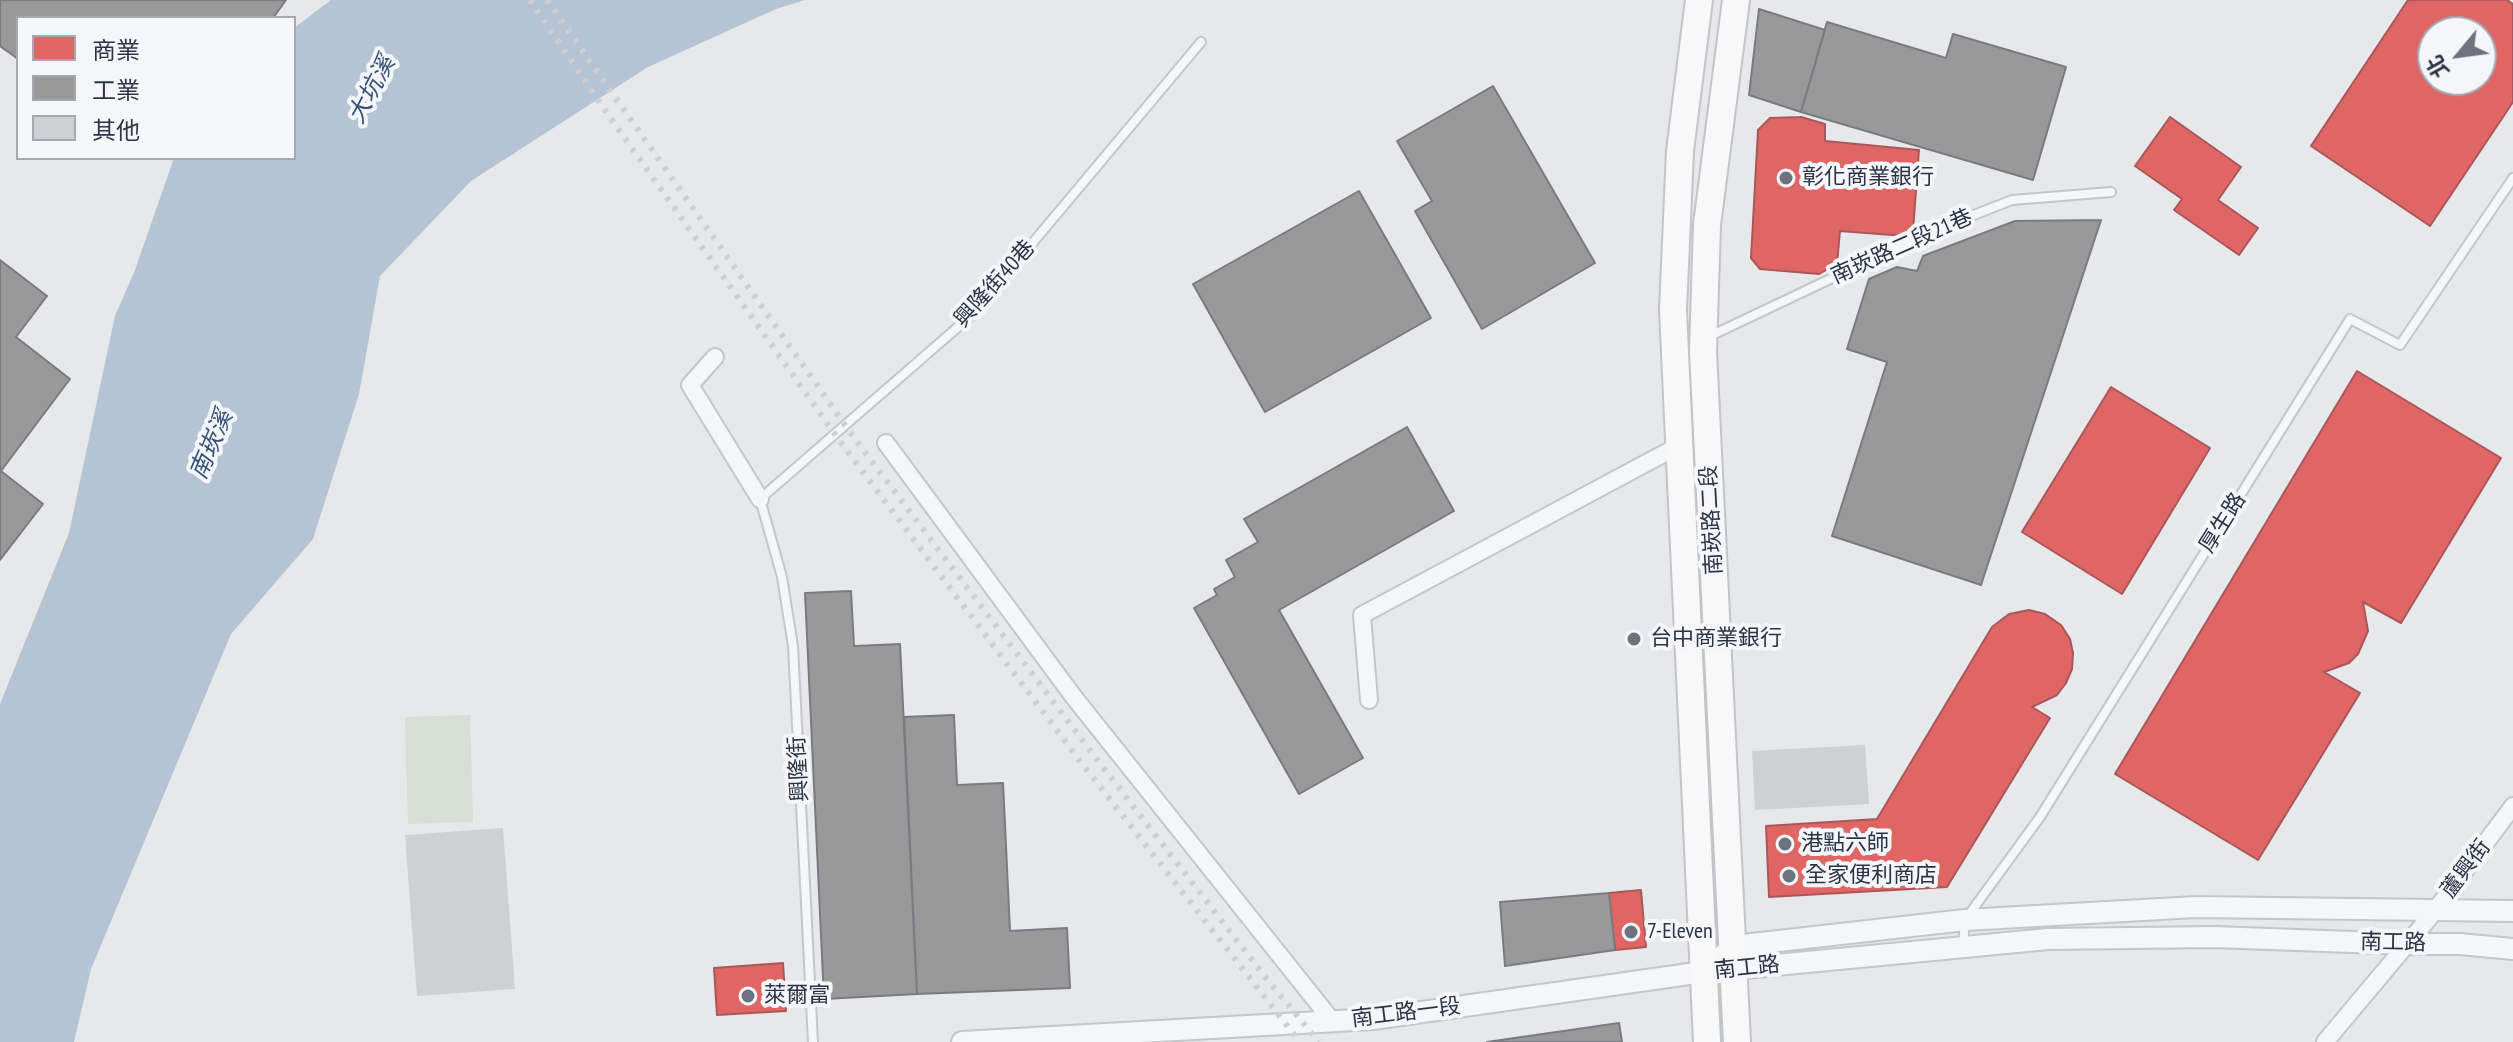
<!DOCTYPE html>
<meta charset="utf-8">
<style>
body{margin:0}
#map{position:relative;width:2513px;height:1042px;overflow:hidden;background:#e6e8ea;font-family:"PT Sans Narrow","Noto Sans TC",sans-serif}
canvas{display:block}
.legend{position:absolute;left:16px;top:16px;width:280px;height:144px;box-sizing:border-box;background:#f4f6f9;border:2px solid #a4a8b1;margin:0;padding:10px 14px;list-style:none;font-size:24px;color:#2b3445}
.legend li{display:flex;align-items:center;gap:16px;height:40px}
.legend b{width:40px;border:2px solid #a4a8b1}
.north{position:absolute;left:2417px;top:16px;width:80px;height:80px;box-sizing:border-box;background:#f4f6f9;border:2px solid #a4a8b1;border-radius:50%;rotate:241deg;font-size:22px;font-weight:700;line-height:32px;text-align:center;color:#2b3445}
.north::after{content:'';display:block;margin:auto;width:28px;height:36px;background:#6c737f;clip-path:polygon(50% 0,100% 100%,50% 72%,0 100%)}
</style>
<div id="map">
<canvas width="2513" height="1042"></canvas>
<ul class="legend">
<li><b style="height:22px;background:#e06666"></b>商業</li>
<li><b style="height:22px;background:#999"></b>工業</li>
<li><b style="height:22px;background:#ced0d3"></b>其他</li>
</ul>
<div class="north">北</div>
</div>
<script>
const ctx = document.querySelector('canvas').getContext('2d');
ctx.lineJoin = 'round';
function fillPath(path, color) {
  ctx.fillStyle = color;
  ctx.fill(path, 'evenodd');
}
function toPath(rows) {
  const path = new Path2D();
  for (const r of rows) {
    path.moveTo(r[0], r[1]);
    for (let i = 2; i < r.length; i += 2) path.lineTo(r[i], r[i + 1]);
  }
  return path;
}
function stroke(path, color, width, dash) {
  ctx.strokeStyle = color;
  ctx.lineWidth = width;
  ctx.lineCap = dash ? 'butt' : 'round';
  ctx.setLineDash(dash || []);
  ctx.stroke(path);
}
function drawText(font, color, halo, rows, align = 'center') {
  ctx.font = font + ' "PT Sans Narrow","Noto Sans TC",sans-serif';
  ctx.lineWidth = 8;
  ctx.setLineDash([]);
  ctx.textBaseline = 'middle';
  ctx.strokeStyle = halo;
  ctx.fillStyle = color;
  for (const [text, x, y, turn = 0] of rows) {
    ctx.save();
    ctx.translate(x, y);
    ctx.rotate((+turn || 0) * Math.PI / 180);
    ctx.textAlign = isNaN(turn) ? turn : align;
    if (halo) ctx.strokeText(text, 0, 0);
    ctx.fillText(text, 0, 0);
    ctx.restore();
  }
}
const green = toPath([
 [470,715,473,822,408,824,405,717]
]);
const water = toPath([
 [331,0,805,0,776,9,648,67,471,181,380,276,359,394,313,539,231,634,91,969,74,1042,0,1042,0,704,69,533,115,316,135,270,174,158,294,158,294,28]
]);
const shops = toPath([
 [2408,0,2507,0,2513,4,2513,102,2430,226,2311,146,2408,0],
 [2433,32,2481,32,2481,80,2433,80,2433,32],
 [1801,117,1825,124,1825,141,1919,150,1913,231,1905,236,1840,231,1837,264,1819,274,1760,269,1751,258,1758,130,1770,118,1801,117],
 [2170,117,2241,167,2218,200,2258,228,2239,255,2174,210,2182,199,2135,166,2170,117],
 [2357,371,2501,458,2401,623,2363,602,2368,631,2358,654,2349,663,2324,672,2360,693,2258,860,2115,774,2357,371],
 [2111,387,2210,448,2122,594,2022,532,2111,387],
 [2029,610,2045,614,2061,625,2070,639,2073,653,2072,669,2066,683,2057,695,2032,707,2050,718,1947,887,1769,897,1766,826,1877,819,1992,627,2009,614,2029,610],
 [1641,890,1646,947,1615,950,1609,893,1641,890],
 [783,963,786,1011,717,1015,714,968,783,963]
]);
const industry = toPath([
 [0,0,286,0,273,18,18,18,18,59,0,46,0,0],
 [1759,9,1825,30,1801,112,1749,95,1759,9],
 [1827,22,1946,58,1953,34,2066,67,2033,180,1801,112,1827,22],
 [1493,86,1595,263,1482,329,1415,211,1432,201,1397,141,1493,86],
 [1359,191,1431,318,1265,412,1193,284,1359,191],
 [2101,220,1981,585,1832,536,1887,362,1847,349,1869,279,1897,267,1917,271,1923,256,2015,221,2101,220],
 [0,260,47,296,16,337,70,379,1,471,43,504,0,560,0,260],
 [1407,427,1454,511,1279,610,1363,758,1299,794,1194,608,1217,595,1214,589,1235,577,1226,560,1258,542,1244,519,1407,427],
 [851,591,854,646,900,644,917,994,824,999,805,593,851,591],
 [954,715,957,785,1003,783,1010,931,1067,928,1070,988,917,994,904,717,954,715],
 [1609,893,1615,950,1505,966,1500,902,1609,893],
 [1619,1023,1622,1042,1487,1042,1619,1023]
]);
const building = toPath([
 [1865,745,1869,804,1755,810,1752,751],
 [503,828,515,989,417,996,405,835]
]);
const service = toPath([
 [1708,337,1923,235,2012,200,2111,192],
 [1963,946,1965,920,2040,817,2350,319,2400,345,2513,178],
 [813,1042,793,646,782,577,760,499,973,314,1201,42]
]);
const minor = toPath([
 [715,357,690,385,760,499],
 [886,443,1073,696,1333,1022],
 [1369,700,1362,615,1680,445],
 [2325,1042,2434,912,2513,806]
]);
const tertiary = toPath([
 [1721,957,1734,946,1965,920,2196,907,2513,911],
 [962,1042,1373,1019,1703,972,2048,939,2214,937,2408,944,2460,944,2513,949]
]);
const primary = toPath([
 [1699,0,1680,151,1673,310,1707,1042],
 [1736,0,1707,225,1703,351,1737,1042]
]);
const rail = toPath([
 [530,0,611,119,842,444,1083,765,1300,1042],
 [547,0,852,435,1092,753,1266,978,1319,1042]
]);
const markers = [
 [1786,178,8,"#6c737f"],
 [1634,639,8,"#6c737f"],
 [1785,844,8,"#6c737f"],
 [1789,876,8,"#6c737f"],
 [1631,932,8,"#6c737f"],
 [748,996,8,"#6c737f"]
];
const poiNames = [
 ["彰化商業銀行",1802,178],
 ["台中商業銀行",1650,639],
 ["港點六師",1801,844],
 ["全家便利商店",1805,876],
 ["7-Eleven",1647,932],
 ["萊爾富",764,996]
];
const streetNames = [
 ["南崁路二段21巷",1902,247,-24],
 ["興隆街40巷",995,284,-48],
 ["南崁路二段",1712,520,-93],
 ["厚生路",2223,523,-58],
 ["興隆街",799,769,-93],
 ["蘆興街",2466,869,-53],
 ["南工路",2393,943,1],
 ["南工路",1747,968,-6],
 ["南工路一段",1406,1013,-7]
];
const waterNames = [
 ["大坑溪",372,90,-62],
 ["南崁溪",212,445,-67]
];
fillPath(green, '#d6ded6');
fillPath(water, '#b4c4d5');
fillPath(shops, '#e06666');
stroke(shops, '#aa575c', 2);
fillPath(industry, '#999');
stroke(industry, '#787b80', 2);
fillPath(building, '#ced0d3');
stroke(service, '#c4c6c8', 12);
stroke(minor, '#c4c6c8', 20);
stroke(tertiary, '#c4c6c8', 24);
stroke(primary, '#c2c5c8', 30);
stroke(service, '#f5f6f7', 8);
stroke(minor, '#f5f6f7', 16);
stroke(tertiary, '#f5f6f7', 20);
stroke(primary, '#f8f8f8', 26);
stroke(rail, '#cecfd2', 6, [4, 8]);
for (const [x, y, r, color] of markers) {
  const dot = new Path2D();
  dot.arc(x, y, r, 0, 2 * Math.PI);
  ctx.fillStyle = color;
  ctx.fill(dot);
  stroke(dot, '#f4f6f9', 3);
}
drawText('22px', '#2b3445', '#f4f6f9', poiNames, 'left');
drawText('22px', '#2b3445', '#f4f6f9', streetNames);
drawText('italic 24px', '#34527a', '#f4f6f9', waterNames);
</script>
